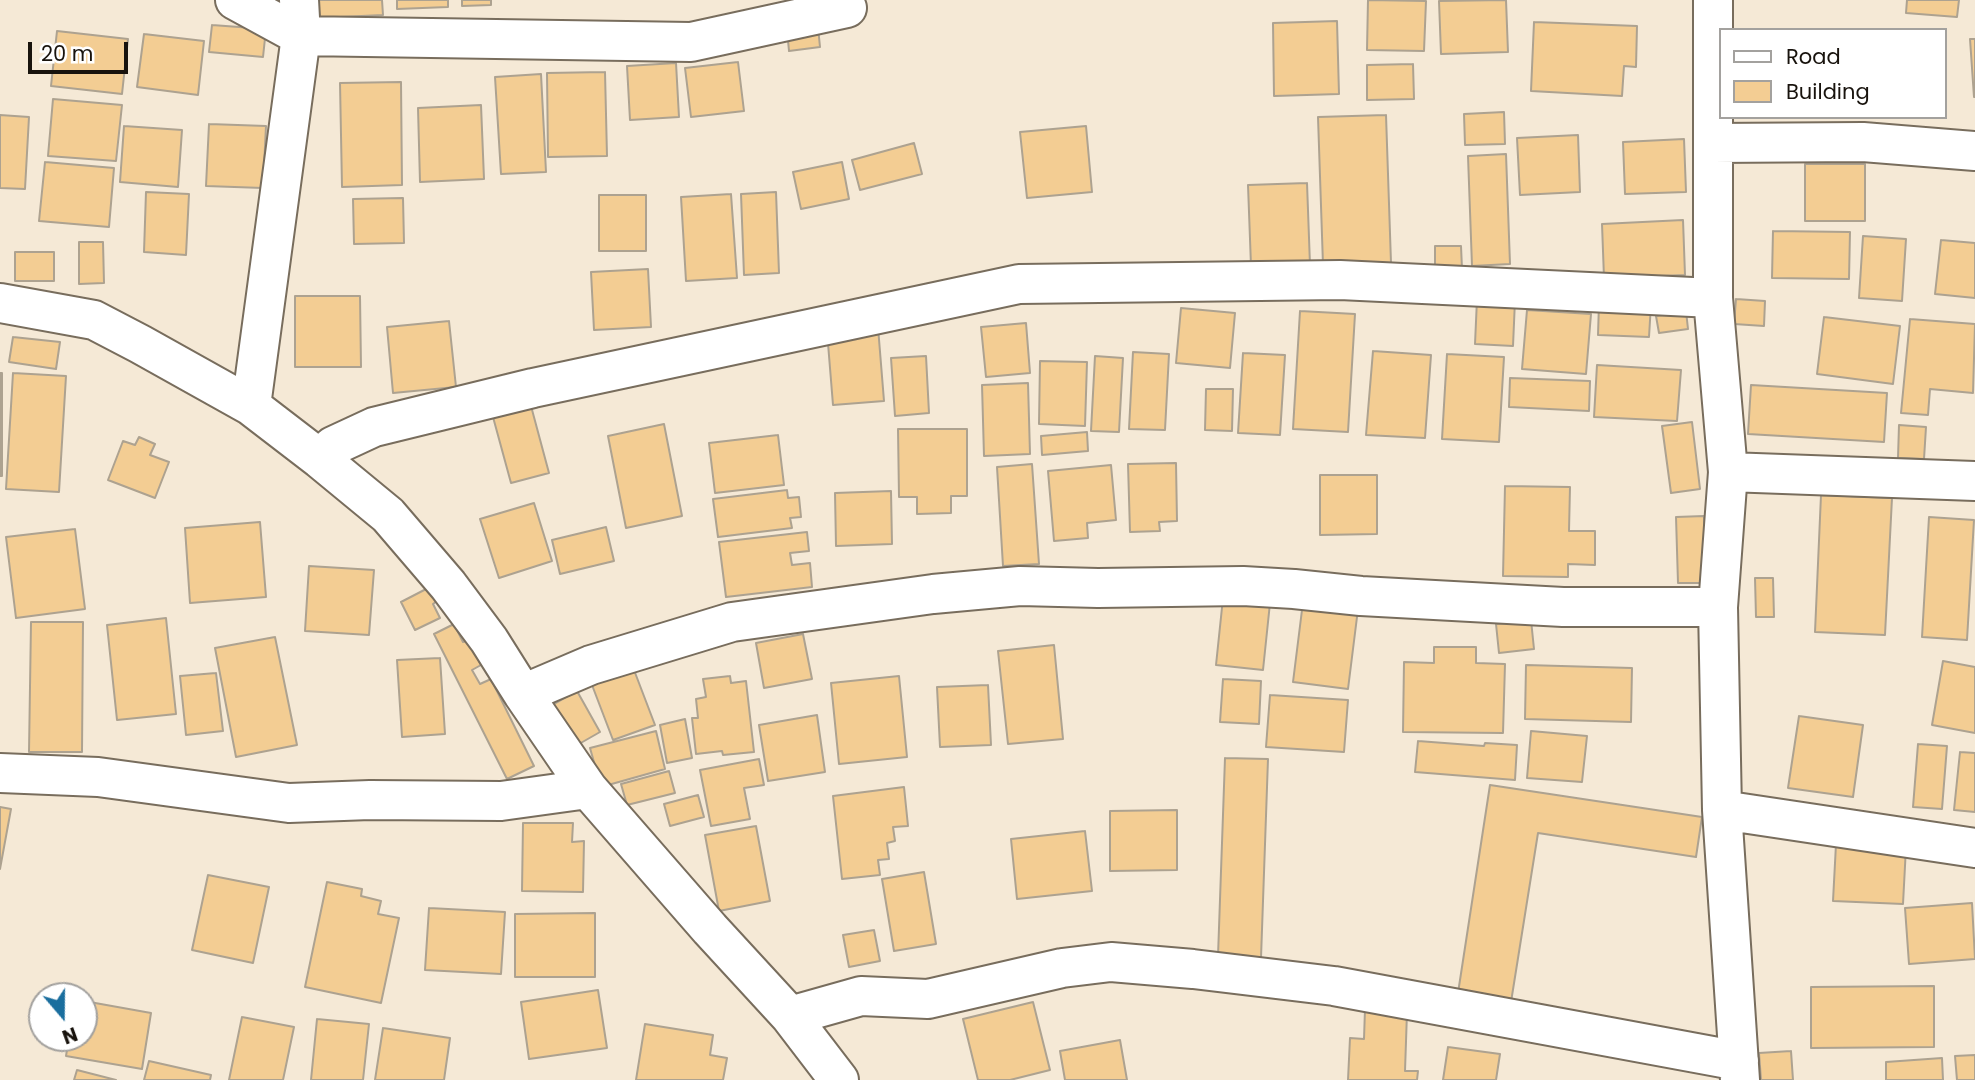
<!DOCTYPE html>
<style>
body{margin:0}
#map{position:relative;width:1975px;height:1080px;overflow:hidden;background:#f5e9d6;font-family:Poppins,sans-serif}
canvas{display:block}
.legend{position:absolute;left:1719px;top:28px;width:228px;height:91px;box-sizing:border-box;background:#fff;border:2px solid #a3a19e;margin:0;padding:9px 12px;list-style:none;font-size:21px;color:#18130d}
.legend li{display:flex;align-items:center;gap:14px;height:35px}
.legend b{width:35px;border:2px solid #a3a19e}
.north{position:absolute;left:28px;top:982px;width:70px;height:70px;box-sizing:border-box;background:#fff;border:2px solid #a3a19e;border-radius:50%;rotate:160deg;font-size:19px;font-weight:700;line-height:28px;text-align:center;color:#18130d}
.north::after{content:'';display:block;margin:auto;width:24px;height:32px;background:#1a6e9e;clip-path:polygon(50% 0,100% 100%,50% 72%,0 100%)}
.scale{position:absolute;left:28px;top:42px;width:100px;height:32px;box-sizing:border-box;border:4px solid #18130d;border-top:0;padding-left:9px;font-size:21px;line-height:24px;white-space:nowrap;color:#18130d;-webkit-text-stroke:5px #fff;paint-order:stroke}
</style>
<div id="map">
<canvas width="1975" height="1080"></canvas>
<ul class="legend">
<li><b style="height:9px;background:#fff"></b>Road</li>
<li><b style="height:19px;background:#f3cd93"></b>Building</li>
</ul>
<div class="north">N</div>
<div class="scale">20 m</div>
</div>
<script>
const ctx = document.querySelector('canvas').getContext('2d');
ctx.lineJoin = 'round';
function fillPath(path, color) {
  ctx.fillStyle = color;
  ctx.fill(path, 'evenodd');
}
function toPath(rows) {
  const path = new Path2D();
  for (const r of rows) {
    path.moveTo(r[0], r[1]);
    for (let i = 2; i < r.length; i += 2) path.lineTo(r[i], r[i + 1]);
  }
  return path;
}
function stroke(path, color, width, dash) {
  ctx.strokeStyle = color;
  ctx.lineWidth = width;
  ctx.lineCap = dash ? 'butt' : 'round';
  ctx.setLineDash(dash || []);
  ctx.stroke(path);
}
const building = toPath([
 [319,0,382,0,383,15,319,18,319,0],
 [397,0,448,0,448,7,397,9,397,0],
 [462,0,491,0,491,5,462,6,462,0],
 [1368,0,1426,1,1424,51,1367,50,1368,0],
 [1506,0,1508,52,1441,54,1439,1,1506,0],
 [1907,0,1959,0,1957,17,1906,13,1907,0],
 [1337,21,1339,94,1274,96,1273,23,1337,21],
 [1534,22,1637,26,1636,67,1624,66,1622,96,1531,91,1534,22],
 [212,25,266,29,263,57,209,52,212,25],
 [818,27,820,47,789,51,787,30,818,27],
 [57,31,128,39,122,94,51,86,57,31],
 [144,34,204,41,198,95,137,87,144,34],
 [1970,39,1975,39,1975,97,1974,97,1970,39],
 [738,62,744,111,691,117,685,68,738,62],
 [676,63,679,117,630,120,627,66,676,63],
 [1413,64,1414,99,1367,100,1367,65,1413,64],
 [605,72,607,156,548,157,547,73,605,72],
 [541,74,546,172,501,174,495,77,541,74],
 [401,82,402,185,342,187,340,83,401,82],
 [53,99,122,105,116,161,48,156,53,99],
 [481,105,484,179,420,182,418,108,481,105],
 [1504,112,1505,144,1465,145,1464,114,1504,112],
 [0,115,29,117,25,189,0,188,0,115],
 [1386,115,1391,263,1323,265,1318,117,1386,115],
 [209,124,266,126,263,188,206,186,209,124],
 [124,126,182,130,178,187,120,182,124,126],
 [1086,126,1092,192,1027,198,1020,132,1086,126],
 [1578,135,1580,192,1520,195,1517,138,1578,135],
 [1684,139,1686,192,1625,194,1623,142,1684,139],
 [914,143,922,174,860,190,852,160,914,143],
 [1506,154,1510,264,1472,266,1468,156,1506,154],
 [45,162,114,168,109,227,39,221,45,162],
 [842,162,849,199,801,209,793,172,842,162],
 [1805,164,1865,164,1865,221,1805,221,1805,164],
 [1307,183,1310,265,1251,266,1248,185,1307,183],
 [146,192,189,194,186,255,144,252,146,192],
 [776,192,779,273,744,275,741,194,776,192],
 [731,194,737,278,686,281,681,197,731,194],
 [599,195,646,195,646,251,599,251,599,195],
 [403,198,404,243,354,244,353,199,403,198],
 [1683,220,1685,275,1604,278,1602,224,1683,220],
 [1773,231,1850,232,1849,279,1772,278,1773,231],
 [1863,236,1906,239,1902,301,1859,298,1863,236],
 [1941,240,1975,243,1975,298,1935,294,1941,240],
 [79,242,103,242,104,283,79,284,79,242],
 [1435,246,1461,246,1462,269,1435,269,1435,246],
 [15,252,54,252,54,281,15,281,15,252],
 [648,269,651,327,594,330,591,272,648,269],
 [295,296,360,296,361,367,295,367,295,296],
 [1477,299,1515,300,1513,346,1475,344,1477,299],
 [1736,299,1765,301,1764,326,1734,324,1736,299],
 [1599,303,1651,304,1649,337,1598,335,1599,303],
 [1181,308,1235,313,1230,368,1176,363,1181,308],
 [1527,310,1591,314,1586,374,1522,369,1527,310],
 [1300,311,1355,314,1348,432,1293,429,1300,311],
 [1686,311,1688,329,1659,333,1656,316,1686,311],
 [1824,317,1900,326,1893,384,1817,374,1824,317],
 [1910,319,1975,324,1973,393,1930,389,1928,415,1901,413,1910,319],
 [449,321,456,387,393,393,387,327,449,321],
 [1026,323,1030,373,986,377,981,327,1026,323],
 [878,327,884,401,833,405,827,331,878,327],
 [13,337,60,342,56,369,9,362,13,337],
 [1373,351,1431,355,1425,438,1366,435,1373,351],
 [1133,352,1169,354,1165,430,1129,429,1133,352],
 [1243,353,1285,355,1280,435,1238,433,1243,353],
 [1447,354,1504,357,1499,442,1442,439,1447,354],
 [926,356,929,413,895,416,891,358,926,356],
 [1095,356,1123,358,1119,432,1091,431,1095,356],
 [1040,361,1087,362,1085,426,1039,424,1040,361],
 [1597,365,1681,370,1677,421,1594,417,1597,365],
 [0,373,2,373,2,476,0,476,0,373],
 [13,373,66,376,59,492,6,489,13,373],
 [1510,378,1590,381,1589,411,1509,407,1510,378],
 [1028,383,1030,454,984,456,982,385,1028,383],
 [1751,385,1887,393,1884,442,1748,434,1751,385],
 [1206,389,1233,389,1232,431,1205,430,1206,389],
 [531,406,549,473,511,483,493,417,531,406],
 [1692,422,1700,489,1671,493,1662,426,1692,422],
 [664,424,682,516,626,528,608,436,664,424],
 [1899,425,1926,427,1924,459,1898,458,1899,425],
 [898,429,967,429,967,496,951,496,951,513,917,514,917,497,899,497,898,429],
 [1087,432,1088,451,1042,455,1041,436,1087,432],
 [778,435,784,485,715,493,709,443,778,435],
 [139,437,155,444,150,455,169,462,155,498,108,480,123,441,135,445,139,437],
 [1176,463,1177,521,1159,522,1160,531,1130,532,1128,464,1176,463],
 [1032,464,1039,564,1003,566,997,467,1032,464],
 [1111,465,1116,520,1087,523,1088,538,1054,541,1048,471,1111,465],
 [1320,475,1377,475,1377,534,1320,535,1320,475],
 [1505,486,1570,487,1569,531,1595,531,1595,565,1568,564,1568,577,1503,576,1505,486],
 [787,490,788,498,799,497,801,517,790,518,792,528,718,537,713,499,787,490],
 [891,491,892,544,836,546,835,493,891,491],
 [1821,495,1892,498,1885,635,1815,632,1821,495],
 [534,503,552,561,499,578,480,519,534,503],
 [1704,516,1705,583,1678,583,1676,517,1704,516],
 [1929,517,1974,520,1967,640,1922,637,1929,517],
 [260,522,266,597,190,603,185,528,260,522],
 [606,527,614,561,560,574,552,540,606,527],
 [75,529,85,609,16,618,6,537,75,529],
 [807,532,809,551,790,553,792,565,810,563,812,587,726,597,719,542,807,532],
 [309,566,374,570,369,635,305,631,309,566],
 [1755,578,1773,578,1774,617,1756,617,1755,578],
 [430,587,437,601,433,604,440,618,415,630,401,602,430,587],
 [1223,598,1270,603,1263,670,1216,665,1223,598],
 [1303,602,1358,609,1348,689,1293,682,1303,602],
 [166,618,176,714,117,720,107,625,166,618],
 [1531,620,1534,649,1499,653,1496,624,1531,620],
 [31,622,83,622,82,752,29,752,31,622],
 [454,624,463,642,469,640,481,665,472,670,480,684,491,679,534,766,507,779,434,634,454,624],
 [803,634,812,679,764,688,756,643,803,634],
 [275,637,297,745,236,757,215,648,275,637],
 [1054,645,1063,739,1008,744,998,651,1054,645],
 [1434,647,1476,647,1476,663,1505,664,1503,733,1403,732,1404,662,1434,663,1434,647],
 [440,658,445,734,402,737,397,660,440,658],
 [1943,661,1975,667,1975,733,1932,725,1943,661],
 [1526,665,1632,668,1631,722,1525,719,1526,665],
 [634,670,655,725,613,740,592,685,634,670],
 [216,673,223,731,186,735,180,676,216,673],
 [730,676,731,683,746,681,754,752,723,755,722,751,696,754,692,718,698,718,696,699,706,697,703,679,730,676],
 [899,676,907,757,839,764,831,683,899,676],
 [1223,679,1261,681,1259,724,1220,722,1223,679],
 [988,685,991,745,940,747,937,687,988,685],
 [577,691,600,732,572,748,549,707,577,691],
 [1270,695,1348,700,1344,752,1266,747,1270,695],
 [817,715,825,772,768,781,759,725,817,715],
 [1799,716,1863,725,1853,797,1788,788,1799,716],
 [685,719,692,758,667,763,660,725,685,719],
 [656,731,665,769,601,787,590,748,656,731],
 [1531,731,1587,736,1582,782,1527,778,1531,731],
 [1418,741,1484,746,1485,743,1517,745,1515,780,1415,772,1418,741],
 [1918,744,1947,746,1942,809,1913,807,1918,744],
 [1960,752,1975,753,1975,812,1954,810,1960,752],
 [1225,758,1268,759,1261,958,1218,956,1225,758],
 [759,759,764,785,744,788,750,819,711,826,700,770,759,759],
 [669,771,675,793,627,805,621,784,669,771],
 [1490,785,1702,817,1696,857,1538,833,1511,1002,1458,993,1490,785],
 [904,787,908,826,893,827,895,841,887,843,889,859,878,860,880,875,842,879,833,796,904,787],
 [698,795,704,817,670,826,664,804,698,795],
 [0,807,11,809,0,869,0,807],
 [1177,810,1177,870,1110,871,1110,811,1177,810],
 [523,823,573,823,572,842,584,841,583,892,522,891,523,823],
 [756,826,770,901,719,911,705,835,756,826],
 [1085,831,1092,891,1017,899,1011,839,1085,831],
 [1836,844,1906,847,1903,904,1833,901,1836,844],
 [924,872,936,944,894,951,882,879,924,872],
 [208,875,269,887,253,963,192,950,208,875],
 [327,882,362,889,361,896,381,901,378,914,399,918,381,1003,305,987,327,882],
 [1972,903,1975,959,1909,964,1905,908,1972,903],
 [429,908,505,912,501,974,425,970,429,908],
 [595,913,595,977,515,977,515,914,595,913],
 [874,930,880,961,849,967,843,935,874,930],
 [1934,986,1934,1047,1811,1048,1811,987,1934,986],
 [598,990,607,1048,529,1059,521,1002,598,990],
 [84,1001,151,1013,142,1069,66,1056,69,1038,84,1038,84,1001],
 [1033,1002,1050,1070,1010,1080,978,1080,963,1019,1033,1002],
 [1365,1009,1407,1012,1405,1071,1418,1071,1417,1080,1348,1080,1350,1038,1364,1039,1365,1009],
 [242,1017,294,1027,283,1080,229,1080,242,1017],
 [317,1019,369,1024,363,1080,311,1080,317,1019],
 [645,1024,713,1035,710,1055,727,1058,723,1080,636,1080,645,1024],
 [383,1028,450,1038,444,1080,375,1080,383,1028],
 [1120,1040,1127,1080,1065,1080,1060,1051,1120,1040],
 [1448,1047,1500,1054,1496,1080,1443,1080,1448,1047],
 [1791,1051,1793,1080,1761,1080,1759,1053,1791,1051],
 [1975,1055,1975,1080,1957,1080,1955,1056,1975,1055],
 [1942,1058,1943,1080,1886,1080,1886,1062,1942,1058],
 [149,1061,211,1075,210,1080,144,1080,149,1061],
 [77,1070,116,1080,74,1080,77,1070]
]);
const minor = toPath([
 [235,0,301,36,691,42,847,8],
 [1713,0,1713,298,1728,472,1718,607,1722,810,1740,1080],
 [1713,143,1863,142,1975,151],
 [0,303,94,320,140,344,251,406,320,459,388,515,448,585,489,640,523,694,588,789,710,929,790,1016,839,1080],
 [251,406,301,36,299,0],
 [320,459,333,446,374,427,533,388,1019,284,1340,280,1713,298],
 [1728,472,1975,481],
 [523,694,591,665,732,622,933,594,1020,586,1098,588,1243,586,1294,589,1361,596,1563,607,1718,607],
 [0,773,98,777,289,803,370,800,501,801,588,789],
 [1722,810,1975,848],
 [790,1016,861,996,928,999,1062,968,1111,962,1193,969,1334,986,1739,1061]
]);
fillPath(building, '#f3cd93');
stroke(building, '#ada290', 2);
stroke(minor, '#786d5d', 42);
stroke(minor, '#fff', 38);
</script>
